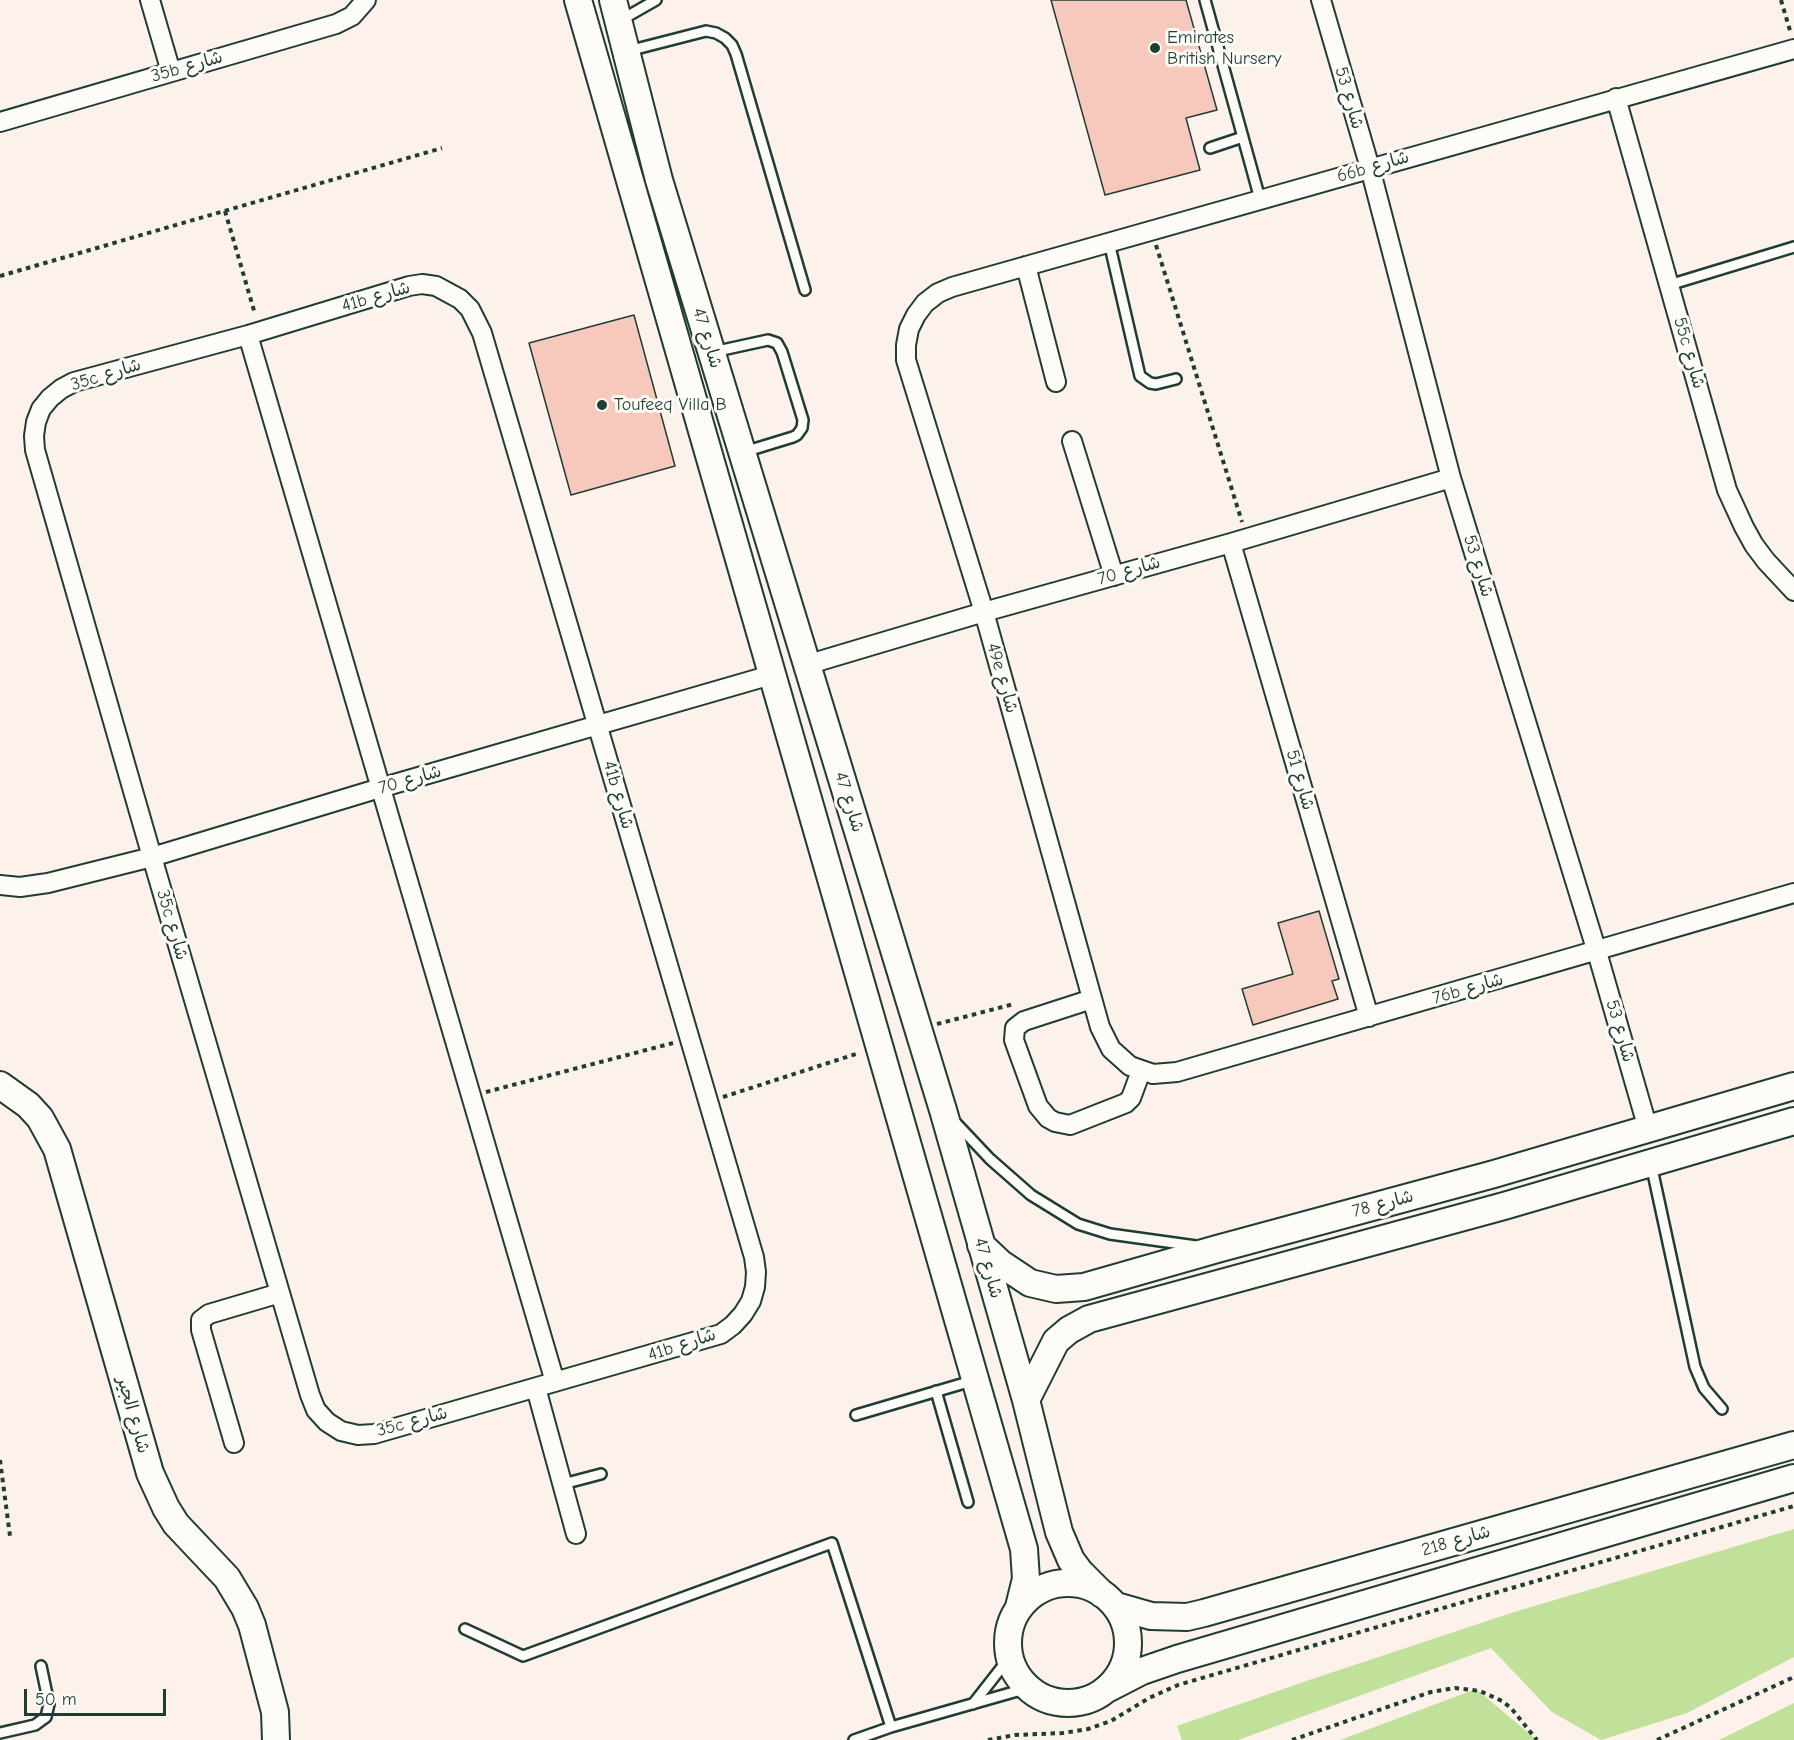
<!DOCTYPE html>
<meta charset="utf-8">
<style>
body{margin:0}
#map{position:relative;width:1794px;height:1740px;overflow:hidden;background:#fcf2eb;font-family:"Comic Neue",sans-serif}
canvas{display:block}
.scale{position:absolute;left:24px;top:1689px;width:142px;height:27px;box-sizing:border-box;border:3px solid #1f3d34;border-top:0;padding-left:8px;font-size:18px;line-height:21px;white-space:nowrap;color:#1f3d34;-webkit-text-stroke:4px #fdfcf7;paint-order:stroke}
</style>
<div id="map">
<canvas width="1794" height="1740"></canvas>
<div class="scale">50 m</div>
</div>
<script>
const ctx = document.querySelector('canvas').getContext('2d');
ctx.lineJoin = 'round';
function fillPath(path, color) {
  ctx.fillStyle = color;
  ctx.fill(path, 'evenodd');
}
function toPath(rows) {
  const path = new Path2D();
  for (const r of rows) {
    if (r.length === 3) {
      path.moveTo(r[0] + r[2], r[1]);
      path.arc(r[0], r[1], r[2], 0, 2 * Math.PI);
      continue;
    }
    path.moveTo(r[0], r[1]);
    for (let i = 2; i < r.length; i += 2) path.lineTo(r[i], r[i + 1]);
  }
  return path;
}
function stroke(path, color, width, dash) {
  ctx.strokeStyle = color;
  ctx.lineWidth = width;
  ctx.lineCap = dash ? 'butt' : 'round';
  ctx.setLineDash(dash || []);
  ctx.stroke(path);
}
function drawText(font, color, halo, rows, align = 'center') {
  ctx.font = font + ' "Comic Neue","Playpen Sans Arabic",sans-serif';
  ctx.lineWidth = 6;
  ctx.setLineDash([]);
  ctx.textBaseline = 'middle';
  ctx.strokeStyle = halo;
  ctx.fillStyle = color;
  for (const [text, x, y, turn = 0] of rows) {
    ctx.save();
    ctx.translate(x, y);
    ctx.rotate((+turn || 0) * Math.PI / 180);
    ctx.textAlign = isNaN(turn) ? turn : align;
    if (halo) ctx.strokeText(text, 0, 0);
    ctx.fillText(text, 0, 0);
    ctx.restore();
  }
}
const green = toPath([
 [1794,1529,1794,1657,1687,1713,1601,1740,1552,1712,1491,1648,1238,1740,1182,1740,1177,1726,1312,1679,1511,1613],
 [1476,1689,1537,1740,1340,1740],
 [1794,1703,1794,1740,1719,1740]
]);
const building = toPath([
 [1051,0,1186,0,1217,110,1186,118,1200,170,1105,195,1051,0],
 [634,315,675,466,571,495,529,343,634,315],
 [1319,911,1339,979,1332,981,1338,999,1253,1025,1242,989,1293,974,1278,923,1319,911]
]);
const path = toPath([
 [1781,0,1791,34],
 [225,211,255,314],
 [1156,245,1242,522],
 [0,276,442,148],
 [937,1024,1014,1004],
 [486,1092,673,1043],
 [723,1097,859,1053],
 [0,1460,10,1536],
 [988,1740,1015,1735,1063,1733,1088,1729,1111,1721,1149,1698,1178,1685,1794,1506],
 [1292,1740,1431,1692,1455,1688,1480,1691,1502,1701,1511,1708,1537,1740],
 [1657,1740,1794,1677]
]);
const lane = toPath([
 [1205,0,1260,199],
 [621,20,656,0],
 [628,51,706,31,716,33,725,38,732,45,736,54,805,290],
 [1210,148,1243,137],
 [1109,242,1140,376,1150,383,1156,384,1176,379],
 [1669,285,1794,247],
 [713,352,768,340,777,343,782,352,803,420,802,428,797,435,793,437,744,452],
 [956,1123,990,1159,1031,1195,1078,1224,1110,1234,1196,1246],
 [1651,1164,1695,1367,1704,1388,1722,1409],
 [936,1391,968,1502],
 [856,1415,975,1380],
 [563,1484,601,1474],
 [465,1629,523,1656,832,1543,891,1727,854,1740],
 [973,1704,1009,1658],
 [891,1727,1028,1688],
 [0,1733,35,1725,46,1717,49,1704,41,1666]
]);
const street = toPath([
 [150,0,171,72],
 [1321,0,1370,168,1451,478,1597,952,1648,1129],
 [1794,49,952,287,938,293,925,303,916,315,909,329,906,345,906,360,984,612,1100,1027,1111,1049,1130,1066,1153,1074,1177,1072,1794,893],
 [1616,98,1727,490,1744,527,1754,545,1766,561,1794,591],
 [0,122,336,24,352,16,366,0],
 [1026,266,1056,382],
 [422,284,436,286,460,299,470,309,482,333,754,1257,756,1272,755,1287,751,1301,743,1314,733,1325,721,1334,374,1434,358,1435,341,1431,327,1422,316,1410,310,1395,152,857,35,450,34,436,36,422,41,409,50,398,61,389,74,382,248,335,409,286,422,284],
 [248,335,555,1382],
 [1072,441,1114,576],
 [1231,543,1369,1017],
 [806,665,984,612,1231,543,1451,478],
 [0,885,20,887,48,883,152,857,380,788,771,675],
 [1092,999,1024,1021,1015,1028,1014,1040,1038,1106,1048,1118,1055,1122,1070,1125,1126,1103,1131,1098,1141,1071],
 [536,1388,576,1534],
 [234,1443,201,1330,201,1320,209,1314,280,1293]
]);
const secondary = toPath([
 [578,0,1024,1549,1026,1579,1019,1607],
 [613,0,659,180,943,1110,1026,1400,1059,1532,1071,1560,1080,1572,1102,1594],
 [0,1085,28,1105,40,1118,57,1149,150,1473,166,1508,176,1524,227,1578,245,1608,252,1625,275,1712,276,1740],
 [981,1245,1000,1263,1030,1283,1056,1289,1084,1287,1217,1249,1494,1174,1794,1086],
 [1026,1400,1056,1341,1069,1330,1089,1319,1504,1206,1794,1121],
 [1068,1643,60],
 [1116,1606,1151,1616,1187,1617,1204,1613,1794,1445],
 [1109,1688,1142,1671,1177,1659,1794,1478]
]);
const markers = [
 [1155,48,6,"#1f3d34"],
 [602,405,6,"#1f3d34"]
];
const poiNames = [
 ["Emirates",1167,38],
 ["British Nursery",1167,59],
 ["Toufeeq Villa B",614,405]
];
const streetNames = [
 ["35b شارع",187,67,-16],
 ["شارع 53",1349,98,74],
 ["66b شارع",1373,167,-16],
 ["41b شارع",376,297,-16],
 ["شارع 47",707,338,73],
 ["55c شارع",1689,353,74],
 ["35c شارع",106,375,-17],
 ["شارع 53",1478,566,73],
 ["شارع 70",1129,571,-16],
 ["49e شارع",1002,678,74],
 ["شارع 70",410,780,-16],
 ["شارع 51",1300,780,74],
 ["41b شارع",618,795,74],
 ["شارع 47",849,802,73],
 ["35c شارع",172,925,74],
 ["76b شارع",1468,989,-16],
 ["شارع 53",1620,1031,74],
 ["شارع 78",1383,1204,-15],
 ["شارع 47",988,1268,74],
 ["41b شارع",682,1345,-18],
 ["شارع الجير",133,1415,74],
 ["35c شارع",412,1422,-15],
 ["شارع 218",1456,1541,-16]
];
fillPath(green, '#c1e099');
fillPath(building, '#f7c9bc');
stroke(building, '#1f3d34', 1.5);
stroke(lane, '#1f3d34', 14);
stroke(street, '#1f3d34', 22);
stroke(secondary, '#1f3d34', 30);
stroke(path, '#1f3d34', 4, [4.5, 4.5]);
stroke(lane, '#fdfcf7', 9);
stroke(street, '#fdfcf7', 18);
stroke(secondary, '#fdfcf7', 26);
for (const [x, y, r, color] of markers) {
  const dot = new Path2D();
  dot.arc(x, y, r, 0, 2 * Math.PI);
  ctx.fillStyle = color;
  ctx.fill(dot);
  stroke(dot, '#fdfcf7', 2);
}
drawText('18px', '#1f3d34', '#fdfcf7', poiNames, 'left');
drawText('18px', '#1f3d34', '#fdfcf7', streetNames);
</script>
